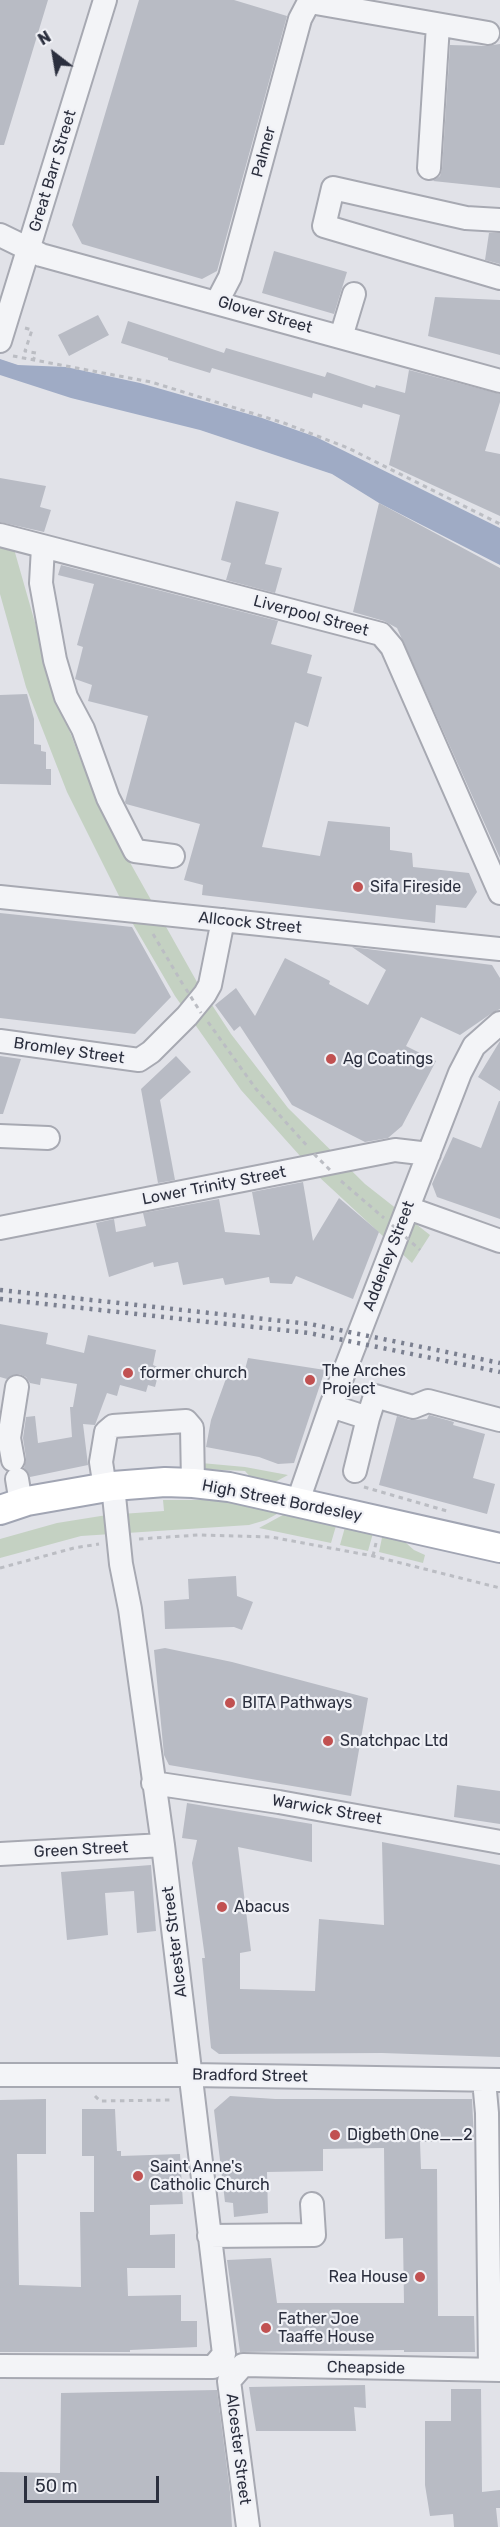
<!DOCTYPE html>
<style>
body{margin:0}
#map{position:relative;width:500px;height:2527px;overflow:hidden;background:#e1e2e8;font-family:Rubik,sans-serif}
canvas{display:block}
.north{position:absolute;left:24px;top:24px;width:60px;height:60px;-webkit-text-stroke:4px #f0f1f6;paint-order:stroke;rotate:329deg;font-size:16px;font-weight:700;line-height:24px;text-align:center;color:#2b2f3e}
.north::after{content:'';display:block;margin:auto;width:21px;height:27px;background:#2b2f3e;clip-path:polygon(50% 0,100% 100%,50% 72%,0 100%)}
.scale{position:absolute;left:24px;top:2476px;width:135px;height:27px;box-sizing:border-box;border:3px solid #2b2f3e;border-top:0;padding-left:8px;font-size:18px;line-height:21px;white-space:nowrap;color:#2b2f3e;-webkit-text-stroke:4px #f0f1f6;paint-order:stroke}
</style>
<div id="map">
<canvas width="500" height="2527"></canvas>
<div class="north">N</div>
<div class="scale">50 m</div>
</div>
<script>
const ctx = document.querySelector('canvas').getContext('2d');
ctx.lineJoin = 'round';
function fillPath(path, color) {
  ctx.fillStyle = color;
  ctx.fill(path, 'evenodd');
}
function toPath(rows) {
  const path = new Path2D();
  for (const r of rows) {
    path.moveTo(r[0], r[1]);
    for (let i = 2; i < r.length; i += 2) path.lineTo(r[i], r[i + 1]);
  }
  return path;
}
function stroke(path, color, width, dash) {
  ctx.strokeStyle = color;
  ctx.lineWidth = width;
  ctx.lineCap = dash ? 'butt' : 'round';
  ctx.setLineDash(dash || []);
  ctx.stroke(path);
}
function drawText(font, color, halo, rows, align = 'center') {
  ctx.font = font + ' Rubik,sans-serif';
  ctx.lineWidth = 4.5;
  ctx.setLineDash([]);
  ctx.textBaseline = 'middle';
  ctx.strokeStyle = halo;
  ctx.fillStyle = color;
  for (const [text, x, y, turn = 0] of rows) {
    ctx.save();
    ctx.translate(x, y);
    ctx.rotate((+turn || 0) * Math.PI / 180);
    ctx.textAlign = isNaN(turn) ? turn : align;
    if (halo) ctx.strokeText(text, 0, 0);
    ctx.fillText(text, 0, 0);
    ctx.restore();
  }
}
const green = toPath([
 [0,547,14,549,55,693,81,761,128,859,197,982,231,1034,288,1108,365,1184,430,1235,412,1263,318,1176,241,1090,175,996,133,924,67,792,26,687,0,594],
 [201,1463,245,1467,288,1475,275,1482,254,1481,245,1471,201,1469],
 [163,1500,227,1500,286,1509,266,1520,249,1525,81,1536,0,1558,0,1539,57,1523,107,1515,164,1511],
 [292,1510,338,1519,331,1543,259,1528],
 [347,1520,375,1526,368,1551,340,1545],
 [384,1528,397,1535,414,1550,425,1555,423,1563,379,1552]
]);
const water = toPath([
 [0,359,18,365,66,367,140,383,262,418,316,437,500,528,500,565,379,503,332,474,200,430,71,398,0,375]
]);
const building = toPath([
 [0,0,48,0,4,145,0,145],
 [139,0,234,0,287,16,217,271,202,279,82,244,72,225],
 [500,44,500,188,433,181,440,176,442,169,450,45,486,46],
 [489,233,500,233,500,264,485,260],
 [274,251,347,272,334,314,262,293],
 [435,297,500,300,500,355,428,336],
 [98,315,109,335,69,356,58,335],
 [128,321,224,353,226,348,325,377,327,372,375,388,376,385,405,393,409,370,500,394,500,402,485,451,500,454,500,516,389,465,400,415,363,404,362,408,313,393,312,398,212,368,210,373,168,360,168,358,121,343],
 [0,478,46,486,40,507,51,510,44,532,0,522],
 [236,501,279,512,265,564,282,568,275,593,226,580,231,563,221,560],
 [379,503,500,568,500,858,397,628,384,621,353,612],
 [61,565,278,621,271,644,312,655,307,673,322,677,308,727,295,722,262,847,320,856,328,821,390,827,390,850,412,853,413,867,469,873,477,892,466,908,436,905,435,923,410,920,202,895,203,885,184,880,200,824,126,804,125,802,148,716,88,701,92,685,75,679,83,647,77,645,94,584,58,575],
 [27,694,34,719,34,744,41,745,41,751,46,752,46,769,51,769,51,785,0,784,0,695],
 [0,913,132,927,171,997,135,1034,0,1018],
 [352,947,492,965,500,978,500,1009,492,1013,460,1035,421,1017,406,1046,436,1061,402,1126,388,1138,365,1142,292,1105,240,1026,234,1031,215,1005,236,988,255,1016,285,958,330,981,329,984,368,1005,386,970],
 [500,1041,500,1091,478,1077],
 [0,1056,21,1059,3,1114,0,1114],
 [176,1056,191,1072,160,1100,175,1180,158,1183,141,1089],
 [499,1101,500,1101,500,1219,437,1197,432,1184,453,1137,481,1148],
 [303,1182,313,1241,339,1198,379,1232,353,1299,296,1276,292,1284,270,1283,269,1277,225,1285,223,1278,183,1285,178,1262,154,1267,153,1262,109,1277,96,1223,114,1219,116,1232,146,1226,143,1213,219,1199,225,1232,260,1235,252,1192],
 [0,1324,48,1333,46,1344,84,1353,88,1335,156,1350,153,1365,160,1368,155,1387,148,1385,146,1392,120,1385,117,1396,107,1393,95,1425,83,1424,88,1465,30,1477,24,1468,26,1458,23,1438,26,1417,35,1416,38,1443,72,1437,70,1407,73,1407,77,1384,41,1378,40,1385,30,1383,26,1377,19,1374,7,1379,0,1377],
 [248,1358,325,1370,294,1463,278,1464,259,1457,206,1447,211,1420,228,1373,243,1377],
 [429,1415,454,1422,453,1425,485,1434,473,1478,495,1484,487,1514,379,1485,397,1416,410,1420,427,1419],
 [236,1576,237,1596,253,1602,242,1630,234,1627,165,1629,164,1601,189,1599,188,1579],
 [165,1648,232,1662,368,1698,351,1796,169,1765,164,1755,154,1650],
 [457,1785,500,1791,500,1824,454,1817],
 [187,1803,312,1824,312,1862,238,1847,251,1951,240,1953,240,1989,315,1991,319,1919,384,1925,382,1842,500,1865,500,2057,382,2053,219,2054,211,2048,202,1958,205,1958,192,1863,197,1840,182,1838],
 [151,1865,156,1931,137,1933,134,1891,105,1893,108,1935,67,1940,61,1872],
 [230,2096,275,2099,472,2099,474,2141,420,2142,421,2169,437,2169,438,2316,474,2316,475,2352,404,2352,404,2350,240,2352,227,2260,271,2258,277,2303,404,2303,403,2238,385,2239,384,2148,323,2149,323,2171,267,2172,268,2213,234,2217,233,2203,225,2202,214,2110],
 [46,2099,46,2154,17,2154,19,2285,81,2287,80,2212,94,2212,94,2156,82,2156,82,2109,115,2109,117,2151,121,2151,121,2156,180,2154,183,2204,150,2205,150,2235,175,2234,175,2268,127,2268,128,2296,181,2295,181,2321,197,2321,197,2347,130,2350,130,2352,0,2352,0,2100],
 [365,2385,366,2408,354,2407,356,2431,256,2431,249,2387],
 [451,2389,481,2389,482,2492,500,2490,500,2508,496,2508,498,2527,454,2527,453,2514,430,2516,425,2485,425,2421,451,2421],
 [217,2390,230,2492,232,2527,0,2527,0,2472,60,2473,61,2393]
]);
const path = toPath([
 [25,328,32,330,25,351,36,353,33,361],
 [13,356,151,382,284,423,348,448,500,524],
 [153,934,185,988],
 [208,1022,256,1089,309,1148],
 [341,1181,384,1218],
 [364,1487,447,1511],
 [139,1539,198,1535,271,1537,373,1556,500,1588],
 [373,1556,376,1543],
 [0,1568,74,1548,99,1544],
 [95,2096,100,2101,173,2100]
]);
const minor = toPath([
 [310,2,488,33],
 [429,168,438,25],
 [500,220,466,218,333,188,324,226,500,278],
 [0,235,41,255,500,381],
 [217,302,230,277,300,19,310,0],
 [341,337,354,294],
 [0,341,105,0],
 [0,535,381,634,392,647,500,893],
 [43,547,41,583,55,660,66,697,83,729,108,798,135,851,173,856],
 [0,897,500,949],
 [0,1041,139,1060,151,1052,187,1016,205,994,210,985,223,920],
 [0,1136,48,1138],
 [408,1208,500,1241],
 [0,1228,395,1150,429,1154],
 [331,1406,368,1418,355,1471],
 [368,1418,375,1396,413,1407,428,1401,500,1420],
 [13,1460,9,1438,17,1387],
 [17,1479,21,1503],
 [105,1488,101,1462,106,1432,113,1426,186,1421,192,1428,193,1483],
 [298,1501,331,1406,460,1073,474,1046,500,1023],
 [153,1783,279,1802,500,1842],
 [0,1854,163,1845],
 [0,2075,191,2075,500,2080],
 [484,2080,487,2113,490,2370],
 [209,2236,314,2235,312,2204],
 [0,2366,213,2367,224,2354,163,1845,130,1609,121,1564,113,1486],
 [248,2527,229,2381,243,2365,500,2370]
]);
const major = toPath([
 [0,1510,27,1501,113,1486,165,1482,193,1483,229,1487,500,1548]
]);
const rail = toPath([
 [0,1290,310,1324,500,1363],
 [0,1299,309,1333,500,1372]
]);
const pathBridge = toPath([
 [186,989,201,1013],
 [314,1154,332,1172],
 [392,1225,420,1250]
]);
const markers = [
 [358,887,6,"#c15151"],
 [331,1059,6,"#c15151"],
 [128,1373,6,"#c15151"],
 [310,1380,6,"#c15151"],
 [230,1703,6,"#c15151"],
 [328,1741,6,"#c15151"],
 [222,1907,6,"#c15151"],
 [335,2135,6,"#c15151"],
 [138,2176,6,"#c15151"],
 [420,2277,6,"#c15151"],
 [266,2328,6,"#c15151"]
];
const streetNames = [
 ["Palmer",264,152,-75],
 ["Great Barr Street",53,171,-73],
 ["Glover Street",265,315,16],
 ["Liverpool Street",311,616,15],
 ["Allcock Street",250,923,6],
 ["Bromley Street",69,1051,8],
 ["Lower Trinity Street",214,1186,-11],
 ["Adderley Street",389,1256,-69],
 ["High Street Bordesley",282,1501,11],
 ["Warwick Street",327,1810,10],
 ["Green Street",81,1850,-3],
 ["Alcester Street",175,1942,-97],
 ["Bradford Street",250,2076,1],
 ["Cheapside",366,2368,1],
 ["Alcester Street",238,2449,83]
];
const poiNames = [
 ["Sifa Fireside",370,887],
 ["Ag Coatings",343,1059],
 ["The Arches",322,1371],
 ["Project",322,1389],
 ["former church",140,1373],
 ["BITA Pathways",242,1703],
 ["Snatchpac Ltd",340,1741],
 ["Abacus",234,1907],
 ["Digbeth One__2",347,2135],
 ["Saint Anne's",150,2167],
 ["Catholic Church",150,2185],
 ["Rea House",408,2277,"right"],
 ["Father Joe",278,2319],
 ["Taaffe House",278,2337]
];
fillPath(green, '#c4d1c2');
fillPath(water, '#9fabc5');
fillPath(building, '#b8bbc4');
stroke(minor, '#a7a9b2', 26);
stroke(major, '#a1a5b3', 32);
stroke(path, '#bbbdc3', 3, [4.5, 4.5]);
stroke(minor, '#f3f4f7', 22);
stroke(major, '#fff', 28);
stroke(rail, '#7b8090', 4.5, [3, 6]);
stroke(pathBridge, '#bbbdc3', 3, [4.5, 4.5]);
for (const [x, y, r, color] of markers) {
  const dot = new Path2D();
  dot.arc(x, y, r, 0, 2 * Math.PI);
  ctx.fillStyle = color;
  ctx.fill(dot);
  stroke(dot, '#f0f1f6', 2);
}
drawText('16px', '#2b2f3e', '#f0f1f6', streetNames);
drawText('16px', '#2b2f3e', '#f0f1f6', poiNames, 'left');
</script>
